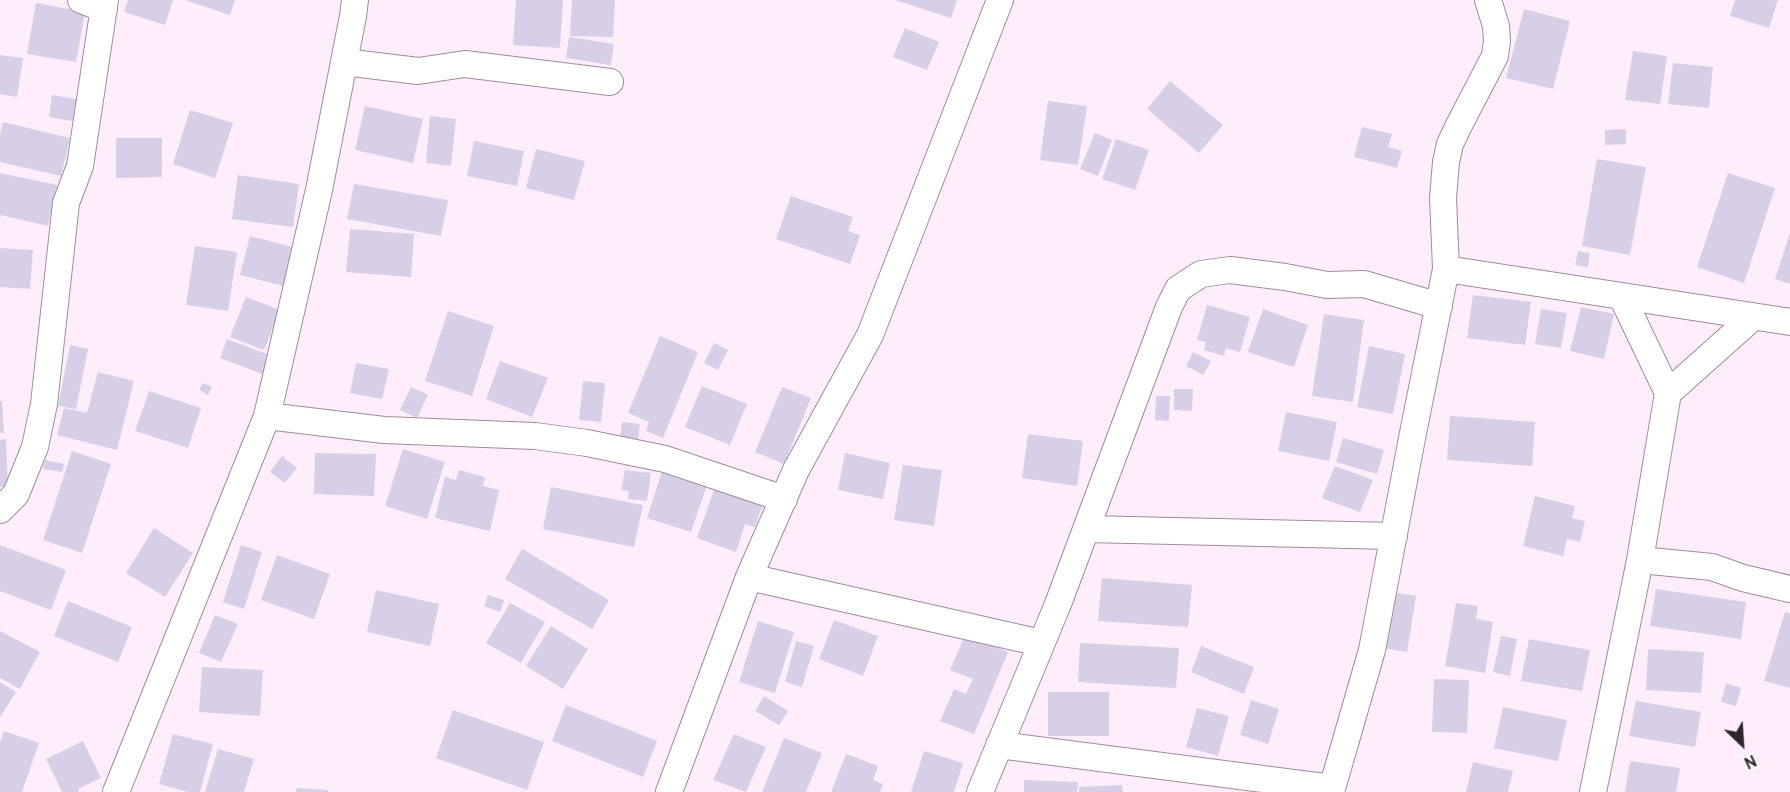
<!DOCTYPE html>
<style>
body{margin:0}
#map{position:relative;width:1790px;height:792px;overflow:hidden;background:#feeefb;font-family:Overpass,sans-serif}
canvas{display:block}
.north{position:absolute;left:1712px;top:714px;width:60px;height:60px;-webkit-text-stroke:4px #fff;paint-order:stroke;rotate:155deg;font-size:16px;font-weight:700;line-height:24px;text-align:center;color:#2d252b}
.north::after{content:'';display:block;margin:auto;width:21px;height:27px;background:#2d252b;clip-path:polygon(50% 0,100% 100%,50% 72%,0 100%)}
</style>
<div id="map">
<canvas width="1790" height="792"></canvas>
<div class="north">N</div>
</div>
<script>
const ctx = document.querySelector('canvas').getContext('2d');
ctx.lineJoin = 'round';
function fillPath(path, color) {
  ctx.fillStyle = color;
  ctx.fill(path, 'evenodd');
}
function toPath(rows) {
  const path = new Path2D();
  for (const r of rows) {
    path.moveTo(r[0], r[1]);
    for (let i = 2; i < r.length; i += 2) path.lineTo(r[i], r[i + 1]);
  }
  return path;
}
function stroke(path, color, width, dash) {
  ctx.strokeStyle = color;
  ctx.lineWidth = width;
  ctx.lineCap = dash ? 'butt' : 'round';
  ctx.setLineDash(dash || []);
  ctx.stroke(path);
}
const building = toPath([
 [128,0,173,0,165,25,124,12],
 [185,0,235,0,230,15],
 [516,0,563,0,560,48,513,45],
 [572,0,615,0,613,37,570,36],
 [895,0,957,0,951,18],
 [1735,0,1778,0,1769,28,1730,16],
 [36,3,85,12,76,62,27,54],
 [1524,9,1570,21,1553,89,1506,78],
 [905,28,939,42,927,70,893,57],
 [569,37,614,44,611,65,566,58],
 [1633,51,1667,56,1660,104,1625,100],
 [0,55,23,58,17,97,0,94],
 [1673,63,1713,67,1709,108,1668,104],
 [1170,81,1223,125,1199,153,1147,109],
 [52,95,81,100,77,122,49,117],
 [1048,101,1087,106,1078,165,1040,160],
 [365,106,423,119,413,163,355,150],
 [190,110,233,123,215,178,173,164],
 [430,116,456,119,451,166,426,163],
 [3,122,70,138,61,176,0,162,0,135],
 [1362,127,1392,134,1388,147,1402,151,1397,168,1354,157],
 [1626,129,1626,144,1605,145,1605,130],
 [1095,133,1112,140,1098,176,1080,169],
 [116,138,162,138,162,177,116,178],
 [1116,139,1149,150,1135,190,1102,179],
 [474,141,524,151,517,186,467,176],
 [536,149,585,161,574,200,526,188],
 [1597,159,1646,167,1630,255,1582,246],
 [0,173,57,185,48,226,0,215],
 [1728,173,1775,188,1744,283,1697,267],
 [238,175,299,184,293,227,232,219],
 [354,184,448,200,441,236,347,219],
 [791,196,853,217,848,231,860,235,850,264,776,239],
 [350,229,414,234,411,277,346,272],
 [1790,233,1790,284,1775,279],
 [250,236,293,247,283,286,240,275],
 [195,246,237,252,228,311,186,305],
 [0,248,33,250,30,289,0,287],
 [1578,251,1590,253,1588,267,1575,265],
 [1473,295,1531,302,1525,345,1467,338],
 [246,297,280,310,264,350,230,337],
 [1207,305,1250,317,1240,352,1226,348,1224,356,1204,350,1206,342,1197,340],
 [1581,307,1614,314,1604,359,1570,351],
 [1263,309,1308,325,1294,367,1248,352],
 [1541,309,1567,313,1561,348,1535,344],
 [448,311,494,326,472,396,425,381],
 [1324,314,1364,320,1353,402,1312,396],
 [660,336,698,352,663,438,646,431,649,422,628,413],
 [227,339,272,356,265,375,220,358],
 [714,343,728,350,718,370,704,363],
 [70,345,88,349,76,409,58,406],
 [1369,346,1405,354,1393,414,1357,407],
 [1193,352,1211,361,1203,375,1186,366],
 [500,361,548,378,532,417,486,399],
 [356,363,389,369,382,399,350,393],
 [98,372,134,381,117,450,57,435,64,408,87,413],
 [583,381,605,383,601,422,579,420],
 [203,383,212,387,208,395,199,390],
 [702,386,747,404,730,445,685,427],
 [411,387,428,395,417,418,400,410],
 [782,387,811,398,784,464,755,452],
 [1174,389,1193,389,1192,411,1174,410],
 [149,391,201,408,188,448,135,431],
 [1156,396,1170,396,1169,421,1155,420],
 [0,401,2,401,4,433,0,433],
 [1286,412,1337,422,1329,461,1278,451],
 [1450,416,1535,422,1532,466,1447,460],
 [622,422,640,424,638,439,620,437],
 [1028,434,1083,441,1077,486,1022,478],
 [1343,438,1384,450,1377,474,1336,462],
 [6,439,8,487,0,487,0,440],
 [403,449,445,462,427,519,385,506],
 [72,451,111,464,82,553,43,540],
 [315,453,376,454,374,496,314,494],
 [845,453,890,463,883,499,838,490],
 [282,456,297,468,285,483,270,472],
 [45,460,64,464,62,472,43,469],
 [903,465,942,470,934,526,894,520],
 [1335,466,1373,480,1360,512,1322,498],
 [663,468,708,482,691,532,647,518],
 [459,470,485,477,483,486,499,490,490,531,435,518,445,477,456,480],
 [625,470,651,473,647,501,628,499,629,491,621,490],
 [551,487,643,505,634,547,543,529],
 [715,487,763,503,755,527,745,524,736,552,697,538],
 [1535,496,1575,506,1572,518,1585,521,1580,542,1567,539,1563,556,1523,546],
 [154,528,193,553,165,597,126,573],
 [0,545,66,570,51,610,0,591],
 [241,545,262,552,244,609,223,602],
 [522,549,609,600,592,629,505,579],
 [277,555,330,574,314,619,261,600],
 [1102,578,1192,585,1188,627,1098,621],
 [1656,589,1746,602,1741,639,1650,626],
 [376,590,439,604,430,646,367,632],
 [1391,592,1416,596,1407,652,1382,648],
 [488,595,504,600,500,612,484,606],
 [68,601,132,627,118,662,54,636],
 [510,603,545,622,521,663,486,643],
 [1456,603,1478,606,1476,619,1493,622,1485,673,1445,666],
 [1785,612,1790,613,1790,688,1764,681],
 [215,615,238,624,221,662,199,653],
 [834,620,878,636,863,676,819,659],
 [758,621,794,632,775,693,739,682],
 [551,626,588,649,563,689,526,666],
 [0,631,40,652,20,689,0,678],
 [965,635,1008,652,974,734,940,721,954,689,966,694,973,679,950,670],
 [1501,636,1517,639,1510,676,1493,672],
 [1529,639,1590,650,1582,691,1521,681],
 [796,641,814,646,802,687,785,682],
 [1080,643,1179,648,1176,688,1078,682],
 [1201,646,1254,667,1244,694,1191,672],
 [1648,649,1704,652,1701,693,1646,690],
 [202,667,263,670,260,716,199,712],
 [1434,679,1469,680,1467,733,1432,732],
 [0,682,16,692,0,717],
 [1726,683,1741,688,1736,706,1721,702],
 [1048,692,1109,692,1109,736,1048,736],
 [764,696,788,711,779,725,755,711],
 [1251,700,1279,709,1268,744,1240,735],
 [1636,701,1701,712,1695,747,1629,736],
 [566,705,657,741,643,777,552,741],
 [1503,707,1567,720,1558,761,1494,748],
 [1197,708,1229,716,1218,756,1186,747],
 [453,710,544,742,527,790,436,758],
 [4,731,39,743,22,792,0,792,0,742],
 [173,734,213,744,200,792,188,792,159,784],
 [734,734,766,747,746,792,713,780],
 [784,738,822,753,806,792,762,792],
 [83,741,101,778,78,789,79,792,62,792,46,759],
 [218,749,254,759,244,792,205,792],
 [924,751,963,763,954,792,911,792],
 [846,754,878,766,873,780,883,784,880,792,831,792],
 [1630,761,1680,768,1676,792,1625,792],
 [1473,762,1513,771,1508,792,1466,792],
 [1024,780,1078,782,1077,792,1024,792],
 [1122,785,1123,792,1079,792,1079,787],
 [297,788,328,790,328,792,296,792]
]);
const minor = toPath([
 [81,0,104,9],
 [344,62,418,71,465,64,610,82],
 [1446,269,1790,322],
 [1668,393,1753,317],
 [267,416,384,430,535,436,587,443,665,459,784,499],
 [0,510,16,494,35,447,44,404,66,203,80,166,105,0],
 [1086,529,1394,536],
 [1640,560,1712,567,1743,578,1790,589],
 [749,577,1041,643],
 [999,745,1332,788],
 [116,792,267,416,319,190,353,16,355,0],
 [669,792,749,577,796,470,870,335,1000,0],
 [980,792,1058,604,1169,307,1178,289,1201,274,1230,270,1285,277,1327,285,1364,284,1439,306],
 [1331,792,1372,650,1413,433,1446,269,1443,198,1446,162,1450,144,1458,127,1495,56,1497,41,1496,26,1488,0],
 [1593,792,1640,560,1668,393,1622,297]
]);
fillPath(building, '#d7cfe6');
stroke(minor, '#9f8c9b', 28);
stroke(minor, '#fff', 26);
</script>
